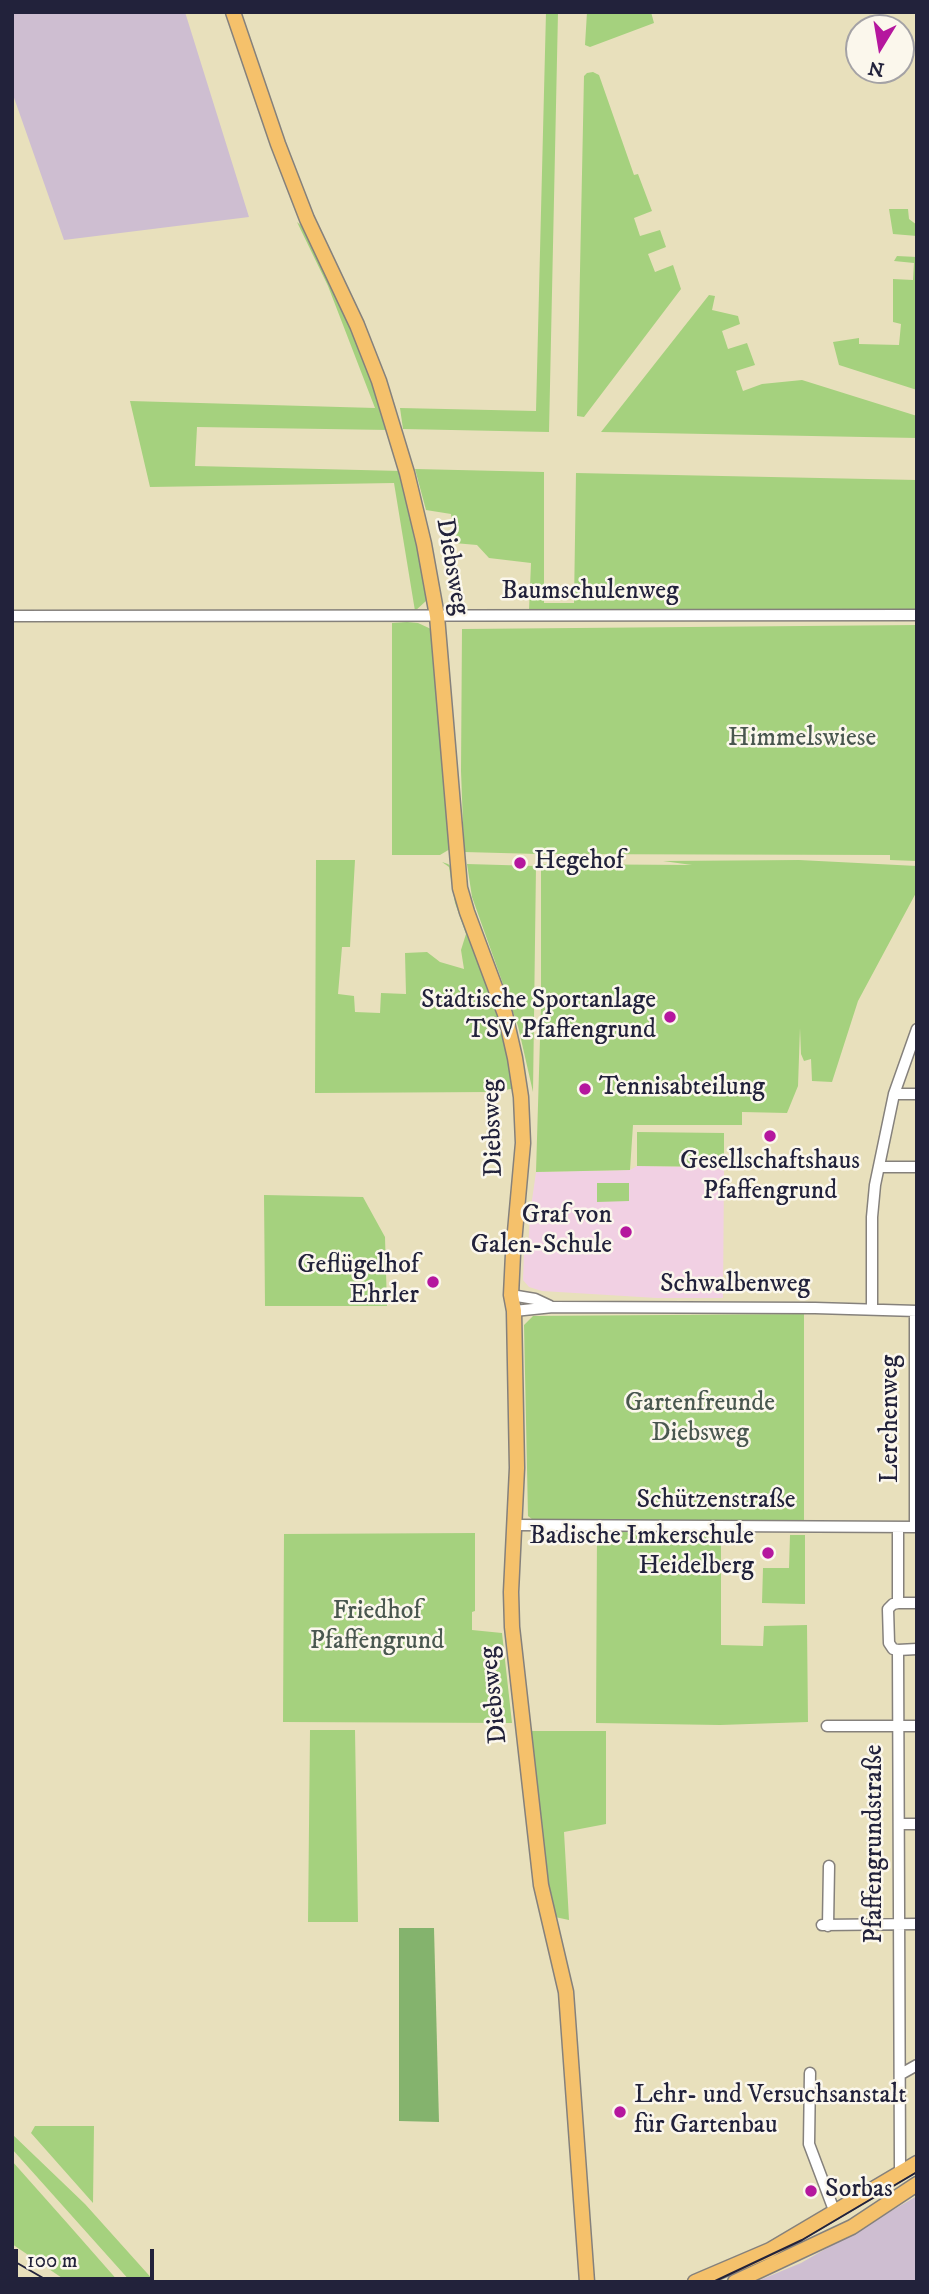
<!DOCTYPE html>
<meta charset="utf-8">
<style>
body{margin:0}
#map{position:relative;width:929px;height:2294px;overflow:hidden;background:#e8e0bc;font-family:"IM FELL DW Pica",serif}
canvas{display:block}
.frame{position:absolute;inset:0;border:14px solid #22223b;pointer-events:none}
.north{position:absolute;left:845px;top:14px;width:70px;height:70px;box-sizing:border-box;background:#fbf7ec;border:2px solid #a4a2a5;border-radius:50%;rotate:191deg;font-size:19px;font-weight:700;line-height:28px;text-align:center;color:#22223b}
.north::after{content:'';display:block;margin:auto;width:24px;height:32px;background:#b5179e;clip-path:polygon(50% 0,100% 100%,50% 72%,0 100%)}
.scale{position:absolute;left:14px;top:2249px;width:140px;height:32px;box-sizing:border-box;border:4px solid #22223b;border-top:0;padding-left:9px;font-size:21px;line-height:24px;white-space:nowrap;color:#22223b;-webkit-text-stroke:5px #fbf7ec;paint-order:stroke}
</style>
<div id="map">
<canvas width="929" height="2294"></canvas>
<div class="frame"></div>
<div class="north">N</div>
<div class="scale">100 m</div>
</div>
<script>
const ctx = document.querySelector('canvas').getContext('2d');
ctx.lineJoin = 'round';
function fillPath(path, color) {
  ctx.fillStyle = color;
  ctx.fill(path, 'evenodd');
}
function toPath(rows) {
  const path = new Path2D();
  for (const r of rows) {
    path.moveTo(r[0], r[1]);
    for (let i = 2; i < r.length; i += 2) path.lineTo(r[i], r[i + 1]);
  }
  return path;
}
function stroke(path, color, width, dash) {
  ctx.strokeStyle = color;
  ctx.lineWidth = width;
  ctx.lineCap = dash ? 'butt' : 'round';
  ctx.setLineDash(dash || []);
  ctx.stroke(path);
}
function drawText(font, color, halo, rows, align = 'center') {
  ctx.font = font + ' "IM FELL DW Pica",serif';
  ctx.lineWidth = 5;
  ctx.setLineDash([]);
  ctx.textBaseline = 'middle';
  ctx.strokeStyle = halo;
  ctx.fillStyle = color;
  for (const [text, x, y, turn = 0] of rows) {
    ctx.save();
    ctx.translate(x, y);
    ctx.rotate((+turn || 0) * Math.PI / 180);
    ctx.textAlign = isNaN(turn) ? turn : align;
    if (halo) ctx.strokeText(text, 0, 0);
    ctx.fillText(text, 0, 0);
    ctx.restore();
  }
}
const built = toPath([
 [637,1166,724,1167,723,1298,657,1298,542,1291,529,1287,523,1280,524,1251,528,1251,530,1214,536,1172,630,1170]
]);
const industrial = toPath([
 [12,12,185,12,249,217,64,240,12,92],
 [917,2196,917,2282,755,2282,801,2263]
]);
const green = toPath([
 [546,12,558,12,549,432,403,429,400,408,536,411],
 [587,12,651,12,654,23,590,47,585,45],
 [593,72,599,75,634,175,638,174,652,211,634,218,640,236,660,230,666,247,648,254,655,272,673,265,681,289,584,417,577,416,584,76,587,73],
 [889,209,908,209,909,219,917,225,917,236,893,234],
 [297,222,308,232,374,379,390,430,197,427,195,466,402,471,414,519,426,591,426,601,415,611,394,483,150,487,130,401,375,408,328,286],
 [897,256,917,257,917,390,839,365,833,342,859,338,859,344,899,345,901,324,893,322,893,279,913,280,914,263,894,261],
 [709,295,715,296,712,310,738,316,740,324,722,331,728,349,747,343,755,365,736,371,743,391,762,384,802,380,917,416,917,438,601,432],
 [415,469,544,472,544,603,574,603,576,473,917,480,917,612,529,611,531,563,489,558,477,545,454,543,451,514,426,510],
 [407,622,418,623,431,629,450,849,440,855,392,855,392,623],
 [917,625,917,861,890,860,890,855,538,854,464,852,461,771,462,629],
 [316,860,355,860,350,947,342,947,338,994,354,996,355,1012,380,1013,381,993,406,994,405,953,427,952,440,962,464,969,461,950,466,934,455,903,449,867,442,862,448,864,453,868,502,1023,514,1086,511,1089,491,1092,315,1093],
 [799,860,917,866,917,891,858,1001,832,1082,812,1081,811,1059,804,1061,801,1054,800,1028,798,1086,787,1113,742,1112,742,1125,633,1125,630,1170,536,1172,541,1005,541,864,692,865,663,861],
 [467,864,536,866,533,1092,518,1026,472,897],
 [637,1132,724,1133,724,1167,637,1166],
 [597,1183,629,1183,629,1201,597,1202],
 [264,1195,363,1197,385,1237,387,1306,265,1306],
 [804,1314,804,1522,537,1523,528,1516,524,1325,533,1316],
 [721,1530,721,1645,763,1646,764,1626,807,1625,808,1722,720,1725,596,1723,597,1532],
 [475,1533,475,1611,472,1612,472,1630,502,1633,512,1723,283,1722,284,1534],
 [790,1535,805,1535,805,1604,762,1603,763,1568,789,1568],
 [310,1730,355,1730,358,1922,308,1922],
 [528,1731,606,1731,606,1824,564,1832,569,1920,555,1917,551,1912],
 [35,2126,94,2126,93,2203,31,2133],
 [12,2134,85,2204,155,2282,131,2282,12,2149],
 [12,2161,68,2224,119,2282,68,2282,12,2244]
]);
const forest = toPath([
 [399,1928,434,1928,439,2122,399,2121]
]);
const minor = toPath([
 [12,616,917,615],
 [894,1094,917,1094],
 [879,1167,917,1167],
 [511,1295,535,1299,550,1306],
 [872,1309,872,1217,875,1185,894,1094,917,1029],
 [514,1311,553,1307,815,1308,917,1311],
 [915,1311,915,1527],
 [515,1525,917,1527],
 [898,1527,898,1603,893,1604,888,1609,889,1643,893,1649,898,1650,900,2167,903,2171],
 [898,1603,917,1603],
 [898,1650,917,1649],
 [827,1726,917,1726],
 [899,1824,917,1824],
 [822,1925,917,1924],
 [828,1926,829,1866],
 [810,2073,809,2144,832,2205,837,2212],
 [901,2074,917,2065]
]);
const major = toPath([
 [233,12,278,144,307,219,357,325,379,381,407,473,424,544,437,616,460,888,467,912,505,1014,515,1058,521,1097,523,1143,513,1254,511,1295,514,1311,517,1468,511,1592,512,1627,541,1885,566,1992,587,2282],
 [695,2282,770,2250,917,2163],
 [735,2282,852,2227,917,2184]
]);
const tram = toPath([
 [12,2260,50,2282],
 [713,2282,802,2240,917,2172]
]);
const markers = [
 [520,863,7,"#b5179e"],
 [670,1017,7,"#b5179e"],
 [585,1089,7,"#b5179e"],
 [770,1136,7,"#b5179e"],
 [626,1232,7,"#b5179e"],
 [433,1282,7,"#b5179e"],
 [768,1553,7,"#b5179e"],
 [620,2112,7,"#b5179e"],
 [811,2191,7,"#b5179e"]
];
const streetNames = [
 ["Diebsweg",451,567,80],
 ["Baumschulenweg",590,593],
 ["Diebsweg",494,1128,-92],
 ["Schwalbenweg",735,1286],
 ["Lerchenweg",892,1419,-90],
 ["Schützenstraße",716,1502],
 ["Diebsweg",495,1695,-96],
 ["Pfaffengrundstraße",876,1844,-90]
];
const parkNames = [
 ["Himmelswiese",802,740],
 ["Gartenfreunde",700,1405],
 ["Diebsweg",700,1435],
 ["Friedhof",377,1613],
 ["Pfaffengrund",377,1643]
];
const poiNames = [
 ["Hegehof",534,863],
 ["Städtische Sportanlage",656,1002,"right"],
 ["TSV Pfaffengrund",656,1032,"right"],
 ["Tennisabteilung",599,1089],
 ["Gesellschaftshaus",770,1163,"center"],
 ["Pfaffengrund",770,1193,"center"],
 ["Graf von",612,1217,"right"],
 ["Galen-Schule",612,1247,"right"],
 ["Geflügelhof",419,1267,"right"],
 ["Ehrler",419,1297,"right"],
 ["Badische Imkerschule",754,1538,"right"],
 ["Heidelberg",754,1568,"right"],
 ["Lehr- und Versuchsanstalt",634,2097],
 ["für Gartenbau",634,2127],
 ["Sorbas",825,2191]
];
fillPath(built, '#f1d0e3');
fillPath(industrial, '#cebed1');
fillPath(green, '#a5d17e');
fillPath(forest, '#84b36d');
stroke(minor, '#85817c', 13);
stroke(major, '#85817c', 17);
stroke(minor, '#fff', 10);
stroke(major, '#f5c16b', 14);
stroke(tram, '#22223b', 2);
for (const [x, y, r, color] of markers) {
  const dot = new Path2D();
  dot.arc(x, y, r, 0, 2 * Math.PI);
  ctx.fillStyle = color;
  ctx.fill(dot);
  stroke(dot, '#fbf7ec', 2.5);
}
drawText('26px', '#22223b', '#fbf7ec', streetNames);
drawText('26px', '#49574f', '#fbf7ec', parkNames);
drawText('26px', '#22223b', '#fbf7ec', poiNames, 'left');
</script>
